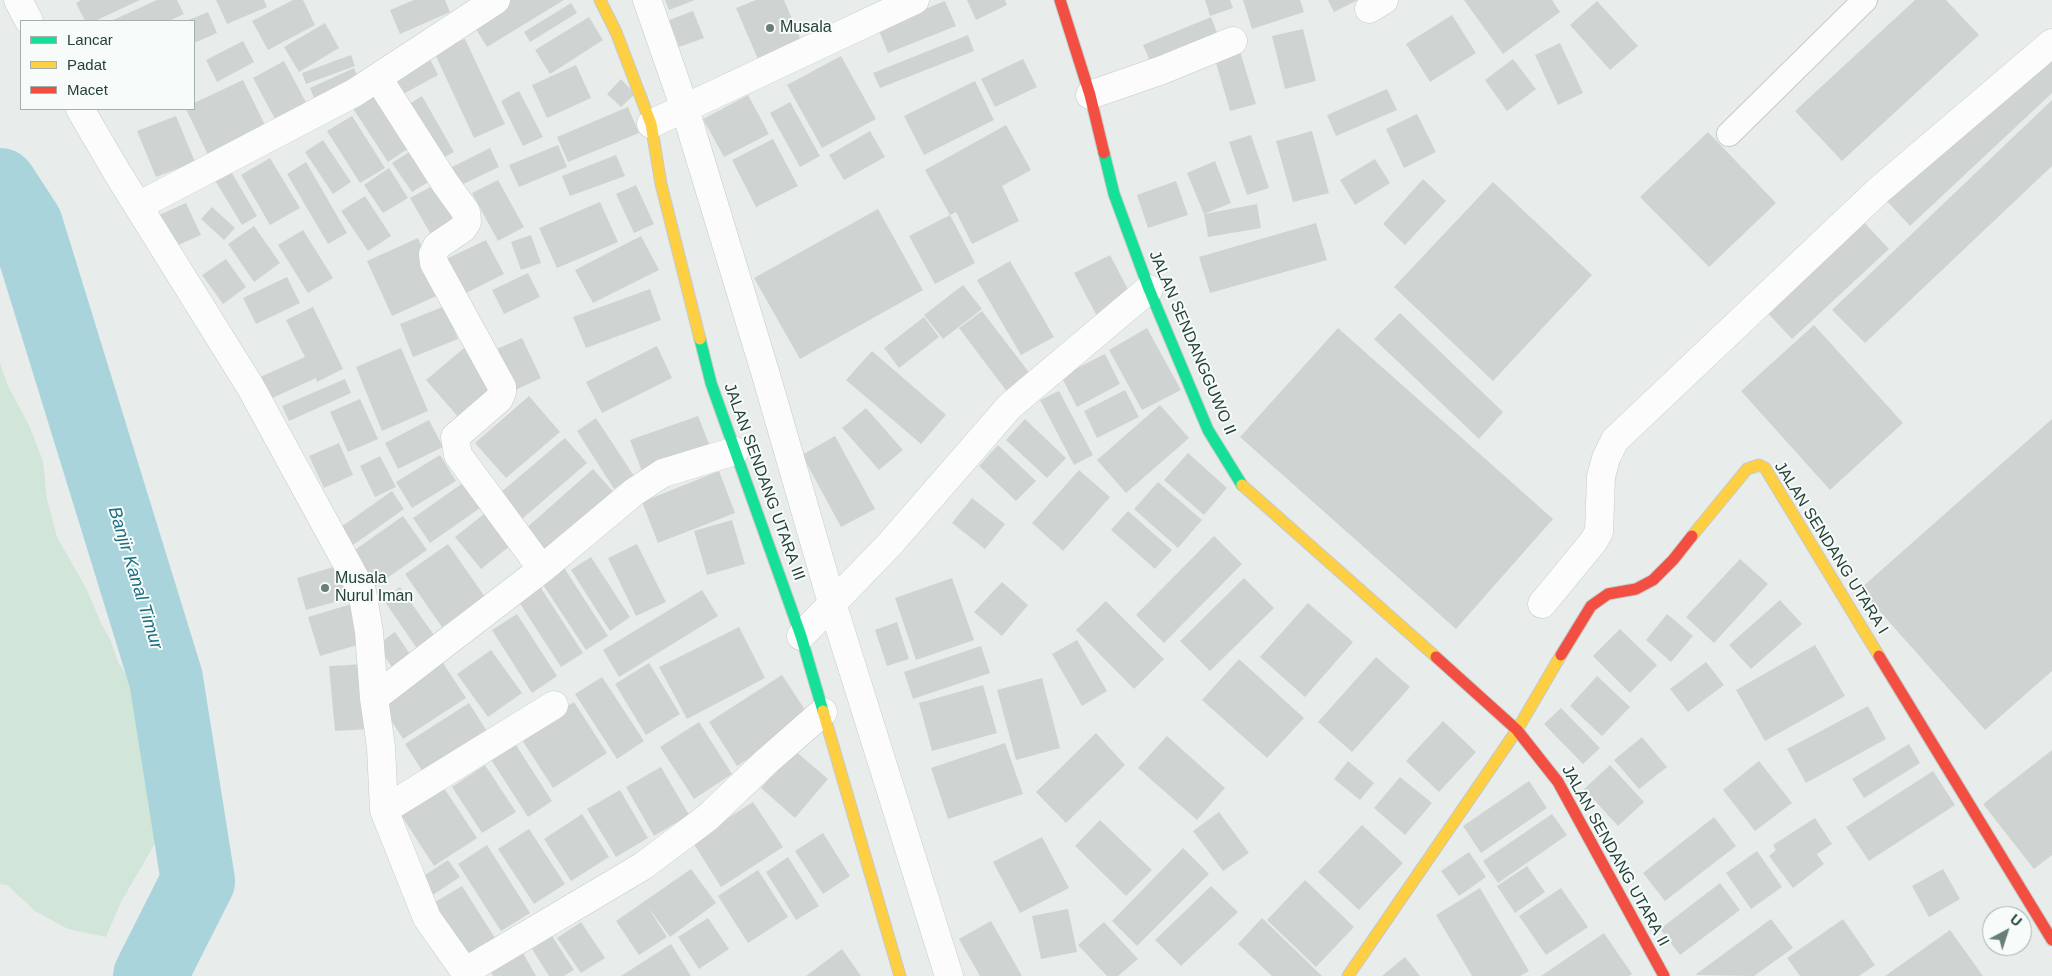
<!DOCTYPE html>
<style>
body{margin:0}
#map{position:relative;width:2052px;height:976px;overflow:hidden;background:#e8edeb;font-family:Arial,sans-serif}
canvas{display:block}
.legend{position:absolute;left:20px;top:20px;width:175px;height:90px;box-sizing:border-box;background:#f7fbf9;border:1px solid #a3b1ad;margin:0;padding:6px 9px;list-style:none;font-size:15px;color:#24423a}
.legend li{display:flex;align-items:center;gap:10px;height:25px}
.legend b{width:25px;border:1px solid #a3b1ad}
.north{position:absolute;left:1982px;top:906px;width:50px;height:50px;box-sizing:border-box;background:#f7fbf9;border:1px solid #a3b1ad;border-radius:50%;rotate:40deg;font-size:14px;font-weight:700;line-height:20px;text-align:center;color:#24423a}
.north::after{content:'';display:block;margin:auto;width:18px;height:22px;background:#697e78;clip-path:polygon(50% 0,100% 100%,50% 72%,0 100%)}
</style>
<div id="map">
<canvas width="2052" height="976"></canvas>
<ul class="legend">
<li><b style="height:6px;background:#16e098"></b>Lancar</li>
<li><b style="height:6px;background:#ffcf43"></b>Padat</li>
<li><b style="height:6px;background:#f24e42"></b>Macet</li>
</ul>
<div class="north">U</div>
</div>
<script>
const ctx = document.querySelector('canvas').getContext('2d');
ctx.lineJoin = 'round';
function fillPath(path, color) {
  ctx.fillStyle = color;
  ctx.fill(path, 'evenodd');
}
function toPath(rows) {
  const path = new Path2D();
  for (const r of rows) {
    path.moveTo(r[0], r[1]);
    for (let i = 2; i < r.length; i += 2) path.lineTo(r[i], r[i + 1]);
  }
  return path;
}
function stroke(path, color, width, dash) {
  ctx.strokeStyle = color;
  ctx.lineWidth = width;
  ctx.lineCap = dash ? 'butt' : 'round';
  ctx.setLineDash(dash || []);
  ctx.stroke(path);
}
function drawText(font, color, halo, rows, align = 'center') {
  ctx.font = font + ' Arial,sans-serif';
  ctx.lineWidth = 4;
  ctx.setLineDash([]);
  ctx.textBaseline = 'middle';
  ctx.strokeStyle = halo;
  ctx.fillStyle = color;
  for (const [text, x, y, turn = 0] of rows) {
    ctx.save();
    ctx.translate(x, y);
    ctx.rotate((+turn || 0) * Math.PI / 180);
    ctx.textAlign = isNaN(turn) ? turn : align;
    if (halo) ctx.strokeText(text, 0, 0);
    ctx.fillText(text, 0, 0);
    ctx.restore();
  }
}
const green = toPath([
 [0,363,8,386,29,425,43,461,47,499,57,537,86,588,101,623,110,639,118,662,141,697,172,762,171,800,160,835,121,902,106,937,68,929,35,911,7,885,0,884]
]);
const river = toPath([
 [0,185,26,225,166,679,198,881,150,976]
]);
const building = toPath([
 [81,0,140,0,95,21,85,21,76,3],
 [157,0,177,0,184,14,169,21,111,21],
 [216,0,264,0,267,7,227,24],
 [293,0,303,0,315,25,268,50,252,21],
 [414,0,445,0,450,12,400,34,390,10],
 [511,0,564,0,487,47,473,24],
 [665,0,695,0,669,10],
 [756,0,784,0,804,48,761,66,736,8],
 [967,0,1005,0,1007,5,976,20],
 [1205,0,1230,0,1233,8,1210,16],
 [1243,0,1300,0,1304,12,1252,29],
 [1328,0,1358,0,1334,12],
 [1464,0,1552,0,1560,12,1503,54],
 [1915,0,1946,0,1979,35,1842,161,1795,111],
 [945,1,956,26,888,53,878,28],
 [1597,1,1638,46,1610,70,1570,25],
 [571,3,577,13,530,42,524,32],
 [693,11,704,38,679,47,669,20],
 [208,12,217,33,194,43,194,21,186,21],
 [1452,15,1476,53,1430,82,1406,44],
 [589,17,603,40,550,74,535,50],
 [1211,17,1221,43,1154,70,1143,45],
 [325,23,339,48,299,72,284,47],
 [1303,29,1316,81,1285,89,1272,36],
 [968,35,974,51,880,88,873,73],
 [465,39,505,124,474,138,434,52],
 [243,41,254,62,217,82,206,60],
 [1560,43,1583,93,1558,105,1535,55],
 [1239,48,1256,104,1230,111,1214,56],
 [2045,53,2052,61,2052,93,1910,226,1887,201],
 [351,55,355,66,306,84,302,73],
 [428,55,438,75,396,98,385,78],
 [841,56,876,119,822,148,787,85],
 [1023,59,1037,87,995,107,981,79],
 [1513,59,1536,89,1507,111,1485,80],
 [284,61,308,106,277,123,253,78],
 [576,65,591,98,547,118,532,85],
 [354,68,361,85,317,105,310,88],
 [621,79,635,94,621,107,607,94],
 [243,80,268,131,210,159,186,109,194,109,194,103],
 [975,81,994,120,924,155,904,116],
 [380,89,415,144,388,162,352,107],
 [1387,89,1397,110,1336,136,1327,115],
 [519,91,543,137,523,146,501,101],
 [748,95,769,134,724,157,703,119],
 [422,96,454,152,435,162,404,107],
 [2052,100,2052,166,1865,343,1832,310],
 [790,102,820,156,800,167,770,113],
 [628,107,639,133,568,162,557,137],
 [1417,114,1436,152,1404,168,1386,129],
 [176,116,195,162,156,177,137,131],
 [352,116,385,168,360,183,327,131],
 [1006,125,1031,170,1002,186,1019,221,972,244,956,212,950,215,925,170],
 [870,131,885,157,844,180,829,155],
 [1312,131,1329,193,1293,202,1276,141],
 [1708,132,1776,203,1709,267,1640,197],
 [1251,135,1269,188,1247,195,1229,142],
 [773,139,798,186,756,207,732,160],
 [323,140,351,182,333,194,305,152],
 [558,145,567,167,519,187,509,165],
 [417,147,437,177,412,192,392,163],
 [490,148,499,167,457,187,448,169],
 [616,155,625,176,570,196,562,176],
 [270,158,300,208,270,225,241,175],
 [1375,159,1390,183,1355,205,1340,180],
 [1215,161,1231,203,1204,214,1257,204,1261,228,1208,237,1204,214,1187,173],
 [306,162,347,233,328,244,287,174],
 [229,168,257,216,242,225,213,177],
 [389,168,408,198,383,213,364,185],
 [1423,179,1446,201,1405,245,1383,224],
 [498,180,524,227,498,241,472,193],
 [1176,181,1188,215,1148,228,1137,195],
 [1493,182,1592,275,1493,381,1394,287],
 [438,183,458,217,430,233,410,198],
 [636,185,654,224,634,233,616,194],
 [365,196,391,236,368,251,341,211],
 [600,202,618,242,557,268,539,228],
 [186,203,201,235,174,247,159,215],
 [212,207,235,228,224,240,201,219],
 [878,209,923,290,800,359,754,278],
 [950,215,975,263,935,284,909,236],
 [1859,217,1889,249,1792,339,1762,307],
 [1316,223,1327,260,1210,293,1199,257],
 [254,226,280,263,254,282,228,244],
 [303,230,333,278,308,293,278,245],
 [531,235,541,263,521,270,511,242],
 [641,236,659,270,593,303,575,270],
 [418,238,443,293,392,316,367,261],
 [486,240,504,274,460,296,442,261],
 [1110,255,1133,299,1098,318,1074,273],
 [226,259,246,287,223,304,202,275],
 [1010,261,1054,337,1021,355,977,280],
 [528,273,540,297,504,314,492,290],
 [287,277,300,303,256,324,243,298],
 [963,285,982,309,943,339,924,315],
 [650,289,661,320,586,348,573,317],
 [445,306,458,339,413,357,400,324],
 [313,307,343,369,317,382,316,378,268,400,258,378,305,357,286,320],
 [982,311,1031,375,1008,393,959,328],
 [1400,313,1503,412,1479,439,1374,339],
 [924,317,939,337,899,368,884,348],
 [1814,325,1903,423,1830,490,1741,391],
 [1147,328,1181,390,1142,410,1109,350],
 [1338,328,1553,519,1456,629,1240,437],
 [522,338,541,378,509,393,490,352],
 [657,346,672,378,602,413,586,382],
 [401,348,428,411,382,431,356,367],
 [464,348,497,387,460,419,426,380],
 [872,351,946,415,921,444,846,380],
 [1105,354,1120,384,1077,407,1061,376],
 [345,379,351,393,289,421,282,406],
 [1125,390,1139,417,1097,438,1084,411],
 [1059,391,1093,455,1074,465,1040,400],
 [529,396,560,432,506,478,475,443],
 [360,399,378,439,348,452,330,412],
 [1160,405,1189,438,1126,493,1097,460],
 [866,408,903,450,879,470,842,428],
 [698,416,711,449,643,474,630,440],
 [596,418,634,476,614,489,577,431],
 [1025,419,1066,458,1047,478,1006,440],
 [2052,419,2052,671,1985,730,1860,589],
 [429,420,443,447,398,469,385,443],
 [835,436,875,509,841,527,802,455],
 [565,438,587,463,522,519,500,493],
 [339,443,353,475,324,488,309,456],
 [998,445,1036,481,1016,501,979,466],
 [1188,453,1227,488,1204,515,1164,480],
 [440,455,456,481,412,508,396,482],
 [380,456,396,487,375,497,360,466],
 [593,469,617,496,548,556,524,530],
 [1079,470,1110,497,1063,551,1032,523],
 [719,471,735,513,658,543,642,502],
 [1158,482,1202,520,1178,548,1134,509],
 [463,483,480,508,430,543,413,518],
 [392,491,404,509,353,545,341,527],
 [972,498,1005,524,985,549,952,523],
 [1128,511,1172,550,1155,569,1111,530],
 [484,514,510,546,481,569,455,537],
 [403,516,427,550,373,588,349,554],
 [732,520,745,564,707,575,694,531],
 [1214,536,1242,564,1164,643,1136,615],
 [448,544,485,597,442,627,405,574],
 [637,544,666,602,636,616,608,558],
 [591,557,630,617,610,631,571,570],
 [1740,559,1768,584,1714,643,1686,617],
 [343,564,353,597,306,610,297,578],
 [563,566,608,636,586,650,540,580],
 [952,578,974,640,916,660,895,598],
 [1244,578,1274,608,1210,671,1180,641],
 [1002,582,1028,605,1002,636,974,612],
 [539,585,583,653,561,667,517,599],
 [400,587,436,638,418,650,383,599],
 [702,590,718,616,619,677,603,650],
 [1780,600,1802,624,1751,669,1729,645],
 [1106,601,1164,659,1134,689,1076,630],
 [355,603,367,642,320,656,308,617],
 [1308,603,1353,642,1305,697,1260,657],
 [517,614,557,676,532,693,492,630],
 [1667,614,1693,636,1671,662,1646,640],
 [897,622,909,659,887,666,875,630],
 [739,627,765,678,687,719,659,667],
 [1620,629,1657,665,1630,693,1593,656],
 [395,632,414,660,396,673,377,645],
 [1077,640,1107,691,1082,706,1052,654],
 [1815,645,1845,696,1765,741,1736,690],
 [981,646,990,673,913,699,904,672],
 [491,650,522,693,488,717,457,674],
 [1376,657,1410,687,1352,752,1318,722],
 [1239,659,1304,718,1267,758,1202,700],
 [441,660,466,698,403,739,378,700],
 [1706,662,1724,685,1688,712,1670,689],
 [649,663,680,714,646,735,615,684],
 [365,664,370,729,335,731,329,666],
 [782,675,811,719,737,766,709,722],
 [1597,676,1630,707,1602,736,1570,706],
 [602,677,644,741,617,759,575,694],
 [1042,678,1060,748,1016,760,997,690],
 [983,685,997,733,932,751,919,703],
 [574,702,607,753,553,788,520,737],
 [469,703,490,736,426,777,405,744],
 [1868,706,1886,739,1806,783,1787,749],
 [1561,708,1600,748,1583,764,1544,724],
 [1443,721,1476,752,1439,792,1406,761],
 [699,722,732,774,694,799,660,747],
 [1096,733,1125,765,1066,823,1036,792],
 [1167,736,1225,788,1197,820,1138,768],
 [1642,737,1667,767,1639,789,1614,760],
 [514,742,552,801,528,817,490,758],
 [1005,743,1023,794,948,819,931,768],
 [1909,744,1920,763,1864,798,1852,779],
 [794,750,828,779,795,818,761,788],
 [2052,750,2052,855,2034,869,1983,804],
 [1348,761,1374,783,1360,800,1334,779],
 [1759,761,1792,803,1755,831,1723,790],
 [485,765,516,812,482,833,452,787],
 [1610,765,1644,802,1618,826,1584,789],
 [661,767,689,815,654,836,626,787],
 [1933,771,1955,805,1869,861,1846,827],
 [1400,777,1432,803,1405,835,1374,808],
 [1529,781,1547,808,1481,853,1463,826],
 [444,788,477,838,434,866,401,815],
 [620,790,648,838,616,857,587,809],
 [753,802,783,847,721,887,692,841],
 [1219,812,1249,853,1223,871,1193,831],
 [582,814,609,857,571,881,544,839],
 [1552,814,1567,835,1498,883,1483,861],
 [1714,817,1736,846,1665,901,1643,873],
 [1815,818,1832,844,1817,854,1824,864,1793,888,1769,856,1776,850,1773,845],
 [1100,820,1152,870,1126,896,1075,846],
 [1362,825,1403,863,1359,910,1318,872],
 [529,829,565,884,534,904,498,849],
 [823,833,850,876,823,894,795,851],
 [1042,837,1069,888,1020,913,993,862],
 [487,845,530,913,501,931,458,864],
 [1183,848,1209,874,1137,946,1112,921],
 [1757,851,1782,887,1751,909,1726,873],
 [1469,852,1486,877,1459,896,1441,871],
 [788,857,819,906,796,920,766,872],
 [448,860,460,877,431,896,419,879],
 [1527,866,1545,892,1515,913,1497,886],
 [691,869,716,903,670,937,648,907,667,937,639,955,616,921],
 [1943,869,1960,899,1929,917,1912,886],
 [758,870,788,917,748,943,718,896],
 [1305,880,1354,927,1316,967,1267,920],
 [1720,883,1740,910,1680,955,1660,929],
 [462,886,497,941,465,961,430,905],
 [1211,886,1238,912,1181,966,1155,940],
 [1480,888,1529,971,1520,976,1472,976,1436,915],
 [1561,888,1588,927,1546,955,1519,916],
 [1068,909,1077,952,1041,959,1032,916],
 [708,918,729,949,699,969,678,937],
 [1262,918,1322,976,1272,976,1238,944],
 [1771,919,1793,948,1754,976,1695,975],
 [1843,919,1875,965,1859,976,1800,976,1787,958],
 [991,921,1022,976,980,976,959,939],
 [581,922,605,958,581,973,557,938],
 [1104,922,1138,959,1118,976,1107,976,1078,945],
 [1950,930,1983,976,1885,976],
 [1604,933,1632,974,1629,976,1541,976],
 [552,936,574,970,564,976,549,976,532,949],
 [671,944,691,976,621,976],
 [519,946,536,976,493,976,487,964],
 [842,949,861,976,806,976],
 [1405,957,1420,976,1382,976]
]);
const lane = toPath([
 [1729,134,1865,0]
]);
const street = toPath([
 [18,0,29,21],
 [647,0,685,109,766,375,832,603,949,976],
 [1369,9,1384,0],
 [378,78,445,183,466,212,467,222,462,229,437,246,433,254,434,263,502,387,502,392,499,399,455,437,458,455,542,569],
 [1090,95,1162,70,1233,41],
 [80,109,118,174,250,386,362,591,369,632,374,698,381,747,384,810,427,918,468,976],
 [651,124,915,0],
 [138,206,354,93,496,0],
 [1542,604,1593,542,1599,532,1601,477,1606,458,1615,440,1879,190,2052,43],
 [801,636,889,545,1010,406,1149,289],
 [374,698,542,569,634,492,663,473,735,451],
 [384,810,554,705],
 [466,971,643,866,707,818,767,761,823,712]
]);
const fast = toPath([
 [1104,153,1114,194,1149,289,1208,430,1242,485],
 [700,339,711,383,801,636,823,711]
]);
const slow = toPath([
 [600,0,616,32,651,124,661,184,700,339],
 [1242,485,1436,657],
 [1692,536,1747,469,1759,465,1765,468,1879,656],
 [823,711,900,976],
 [1348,976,1517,730,1561,655]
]);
const jam = toPath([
 [1060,0,1090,95,1104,153],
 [1561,655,1591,606,1608,594,1636,589,1653,580,1673,560,1692,536],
 [1879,656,2052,940],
 [1436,657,1517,730,1558,782,1664,976]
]);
const markers = [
 [770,28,5,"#697e78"],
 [325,588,5,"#697e78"]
];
const poiNames = [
 ["Musala",780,28],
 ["Musala",335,579],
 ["Nurul Iman",335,597]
];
const streetNames = [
 ["JALAN SENDANGGUWO II",1192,343,67],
 ["JALAN SENDANG UTARA III",764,482,70],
 ["JALAN SENDANG UTARA I",1831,548,58],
 ["JALAN SENDANG UTARA II",1615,856,61]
];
const waterNames = [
 ["Banjir Kanal Timur",135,578,73]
];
fillPath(green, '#d1e6d8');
stroke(river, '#a9d4db', 74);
fillPath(building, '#cfd4d2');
stroke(lane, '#c5cac8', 26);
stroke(street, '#c5cac8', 29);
stroke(fast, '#c3cbc8', 13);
stroke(slow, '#c3cbc8', 13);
stroke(jam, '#c3cbc8', 13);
stroke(lane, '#fcfcfc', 24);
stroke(street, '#fcfcfc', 28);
stroke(fast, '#16e098', 11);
stroke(slow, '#ffcf43', 11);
stroke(jam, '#f24e42', 11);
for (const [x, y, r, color] of markers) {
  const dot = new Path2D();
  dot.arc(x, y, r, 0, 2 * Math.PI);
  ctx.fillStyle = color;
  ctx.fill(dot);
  stroke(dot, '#f7fbf9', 2);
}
drawText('16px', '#24423a', '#f7fbf9', poiNames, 'left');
drawText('16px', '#24423a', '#f7fbf9', streetNames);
drawText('italic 18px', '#1c6f80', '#f7fbf9', waterNames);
</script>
